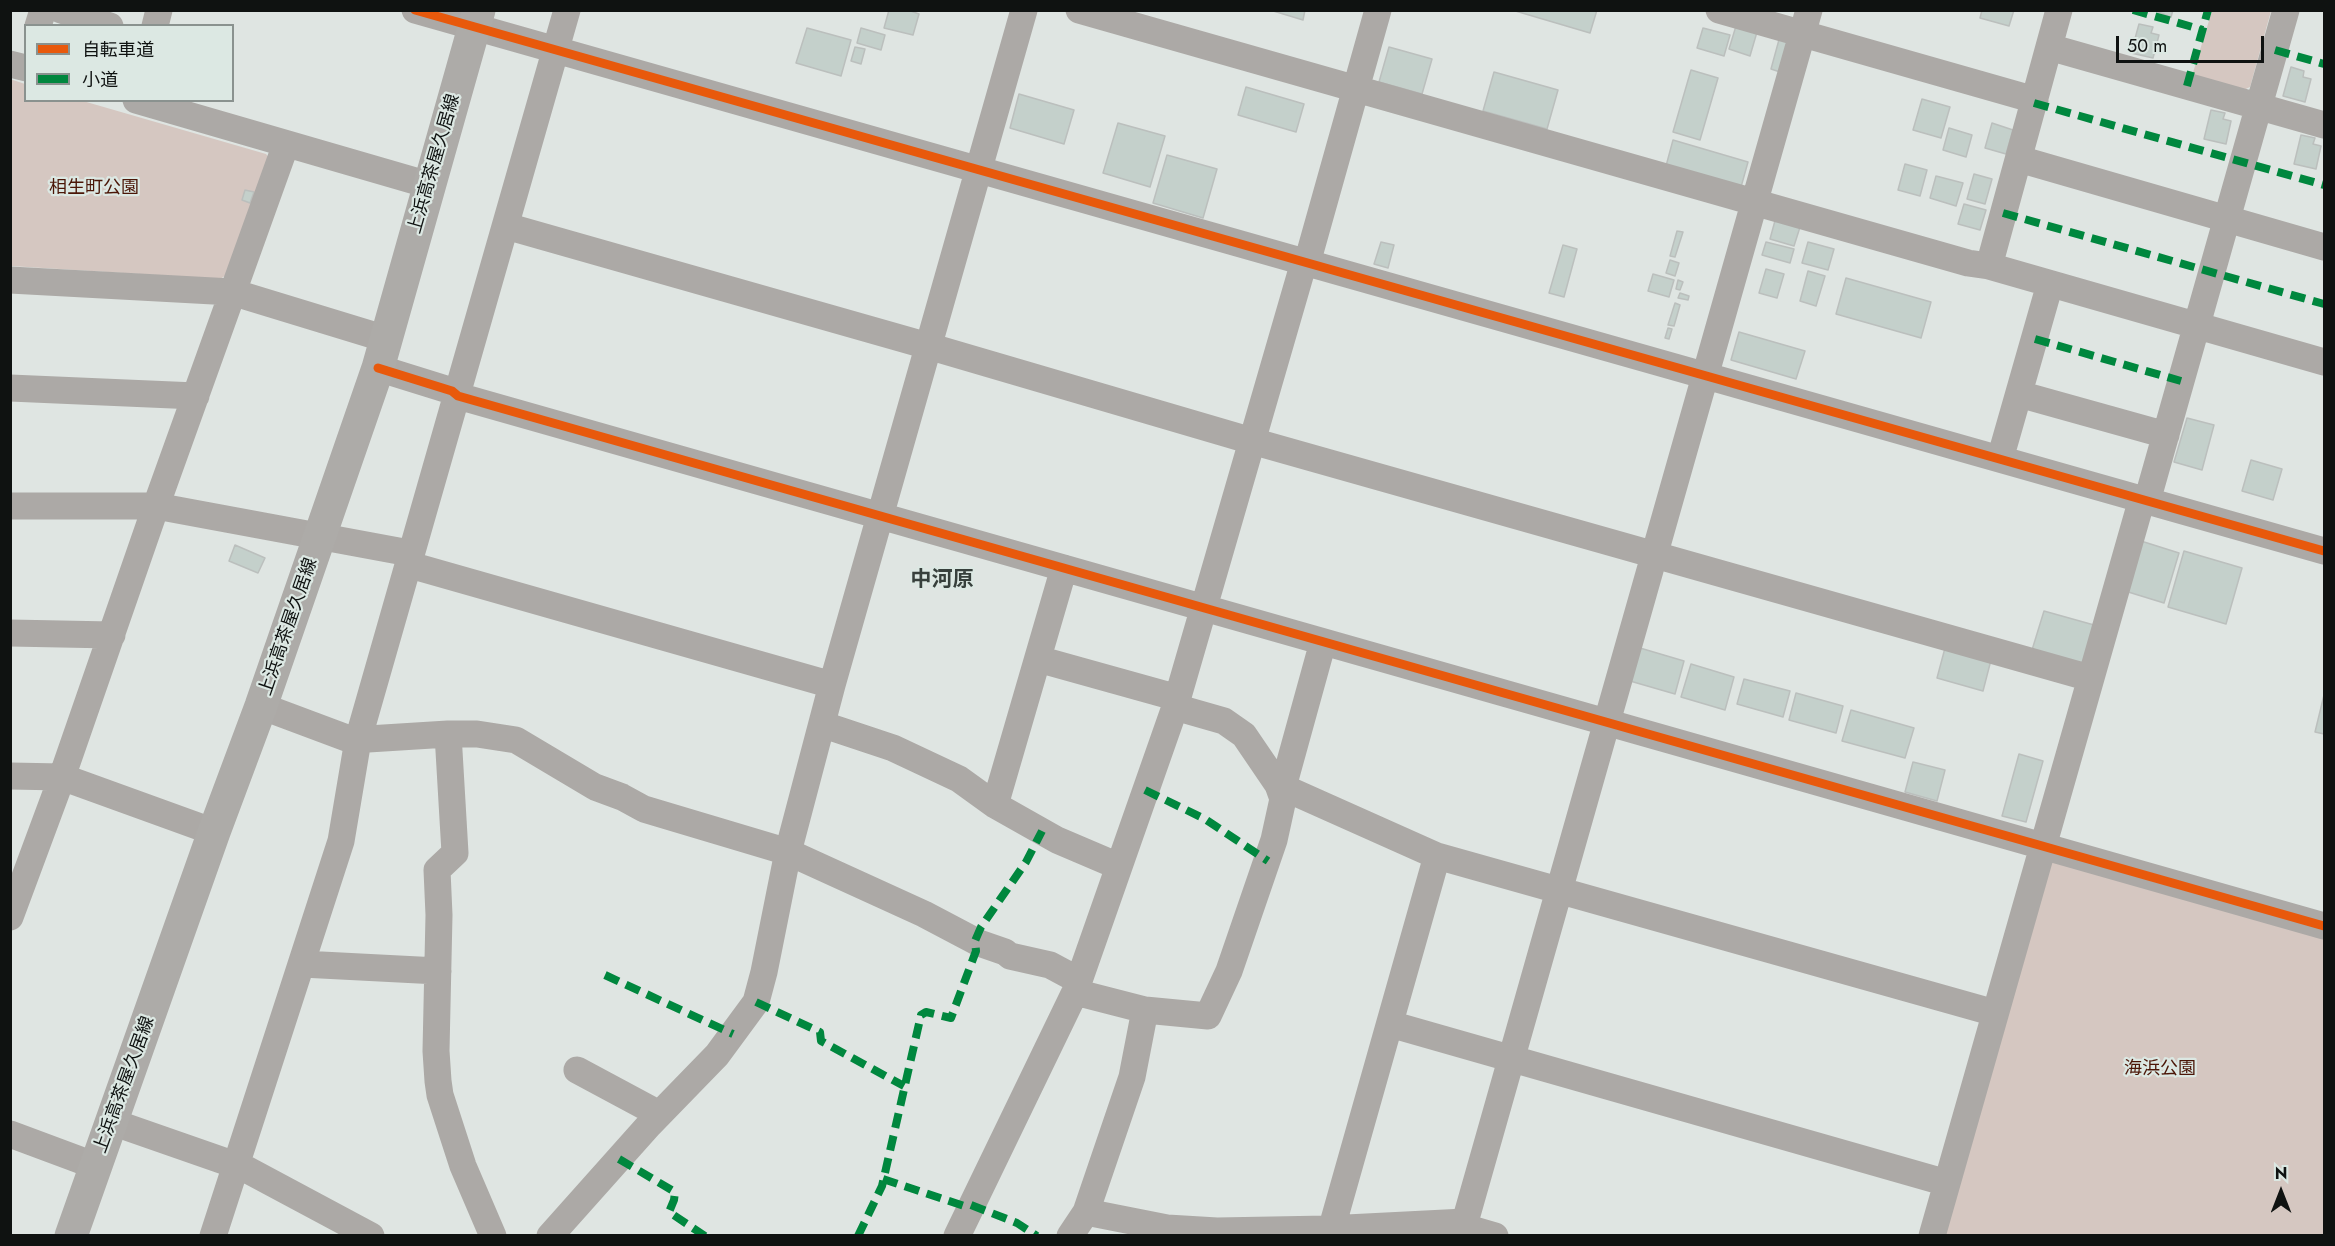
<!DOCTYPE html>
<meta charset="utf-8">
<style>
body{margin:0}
#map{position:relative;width:2335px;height:1246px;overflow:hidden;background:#dfe5e2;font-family:Jost,"Noto Sans JP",sans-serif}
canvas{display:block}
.frame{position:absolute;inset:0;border:12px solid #0f1211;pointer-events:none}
.legend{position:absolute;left:24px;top:24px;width:210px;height:78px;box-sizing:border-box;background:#dce8e3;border:2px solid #8a928f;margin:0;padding:8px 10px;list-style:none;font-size:18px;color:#0f1211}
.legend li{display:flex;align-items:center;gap:12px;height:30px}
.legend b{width:30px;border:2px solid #8a928f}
.north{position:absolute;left:2251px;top:1162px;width:60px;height:60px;-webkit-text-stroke:4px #dce8e3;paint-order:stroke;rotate:0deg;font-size:16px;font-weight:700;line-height:24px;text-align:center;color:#0f1211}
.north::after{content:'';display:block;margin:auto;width:21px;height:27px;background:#0f1211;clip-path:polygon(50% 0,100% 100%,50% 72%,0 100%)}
.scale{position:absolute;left:2116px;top:36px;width:148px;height:27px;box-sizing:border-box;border:3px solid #0f1211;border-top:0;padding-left:8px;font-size:18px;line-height:21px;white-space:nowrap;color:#0f1211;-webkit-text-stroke:4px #dce8e3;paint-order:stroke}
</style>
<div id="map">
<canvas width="2335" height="1246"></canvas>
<div class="frame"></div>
<ul class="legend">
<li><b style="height:8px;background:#e8590c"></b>自転車道</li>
<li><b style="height:8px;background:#00873e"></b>小道</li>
</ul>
<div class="north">N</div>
<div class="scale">50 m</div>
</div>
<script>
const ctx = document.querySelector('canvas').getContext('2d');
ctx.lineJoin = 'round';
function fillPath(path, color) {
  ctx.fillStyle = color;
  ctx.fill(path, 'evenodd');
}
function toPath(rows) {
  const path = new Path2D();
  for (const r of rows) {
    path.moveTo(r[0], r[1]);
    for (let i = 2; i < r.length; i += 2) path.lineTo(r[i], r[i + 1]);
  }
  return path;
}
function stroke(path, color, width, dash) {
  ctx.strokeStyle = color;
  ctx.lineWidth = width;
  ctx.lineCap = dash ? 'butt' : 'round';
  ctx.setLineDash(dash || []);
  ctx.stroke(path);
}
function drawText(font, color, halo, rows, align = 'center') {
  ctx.font = font + ' Jost,"Noto Sans JP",sans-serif';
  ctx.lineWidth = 4.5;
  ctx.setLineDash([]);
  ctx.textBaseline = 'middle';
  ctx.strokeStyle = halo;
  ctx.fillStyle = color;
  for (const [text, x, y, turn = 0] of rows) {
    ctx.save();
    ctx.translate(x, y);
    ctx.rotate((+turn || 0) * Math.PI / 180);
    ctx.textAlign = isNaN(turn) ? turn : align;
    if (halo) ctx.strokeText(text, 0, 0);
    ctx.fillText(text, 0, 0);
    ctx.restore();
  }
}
const green = toPath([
 [2212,11,2271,11,2250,87,2237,93,2191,79],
 [10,79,25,84,26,100,83,101,266,154,270,159,228,274,220,279,11,266],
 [2050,856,2324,933,2324,1235,1943,1236]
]);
const building = toPath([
 [889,10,908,10,919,14,913,35,884,28,889,10],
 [1270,10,1305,10,1303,20,1270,10],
 [1512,10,1597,10,1590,33,1512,10],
 [1982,10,2014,10,2009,26,1980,18,1982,10],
 [2153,10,2173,10,2171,17,2153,10],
 [2139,24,2153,27,2151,33,2159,35,2153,58,2131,53,2139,24],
 [1736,26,1757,32,1750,56,1729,49,1736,26],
 [807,28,851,40,841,76,796,63,807,28],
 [861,28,885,35,881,50,857,43,861,28],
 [1703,28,1730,35,1724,56,1697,48,1703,28],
 [1780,36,1792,40,1783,73,1771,69,1780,36],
 [855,47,865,49,861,64,851,61,855,47],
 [1389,47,1432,59,1422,94,1379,82,1389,47],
 [2291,67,2304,71,2303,77,2311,79,2305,102,2283,96,2291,67],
 [1691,70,1718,78,1700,140,1673,132,1691,70],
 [1494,72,1558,90,1547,129,1483,111,1494,72],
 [1246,87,1304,104,1296,132,1238,115,1246,87],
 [1019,94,1074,110,1064,144,1010,128,1019,94],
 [1922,99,1950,107,1941,138,1913,130,1922,99],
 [2211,110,2225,113,2223,119,2231,121,2226,144,2204,139,2211,110],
 [1118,123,1165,136,1150,187,1103,173,1118,123],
 [1992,123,2013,130,2006,154,1985,148,1992,123],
 [1949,128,1972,135,1966,157,1943,150,1949,128],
 [2301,135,2315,138,2313,144,2321,146,2316,169,2294,164,2301,135],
 [1673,140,1748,162,1741,187,1666,166,1673,140],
 [1167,155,1217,169,1203,218,1153,203,1167,155],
 [1905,164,1927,170,1920,196,1898,190,1905,164],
 [1974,174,1992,179,1985,204,1967,199,1974,174],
 [1936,176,1963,183,1956,206,1930,198,1936,176],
 [245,190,254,192,250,203,242,200,245,190],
 [1964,204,1986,210,1980,230,1958,224,1964,204],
 [1776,217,1801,224,1794,246,1770,239,1776,217],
 [1677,231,1683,232,1675,257,1670,256,1677,231],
 [1381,242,1394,245,1388,268,1374,264,1381,242],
 [1766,242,1794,249,1790,263,1762,255,1766,242],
 [1808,242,1834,249,1828,270,1802,263,1808,242],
 [1563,245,1577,249,1564,297,1549,293,1563,245],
 [1670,260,1679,263,1675,276,1666,273,1670,260],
 [1766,269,1784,274,1777,298,1759,293,1766,269],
 [1808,271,1825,276,1816,306,1800,301,1808,271],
 [1653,274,1674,280,1669,297,1648,291,1653,274],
 [1846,278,1931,302,1921,338,1836,314,1846,278],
 [1678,280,1683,282,1680,290,1676,289,1678,280],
 [1680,293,1689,296,1688,300,1678,298,1680,293],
 [1675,303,1680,305,1674,326,1668,325,1675,303],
 [1668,328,1672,329,1669,339,1665,338,1668,328],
 [1739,332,1805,351,1796,379,1731,360,1739,332],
 [2187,418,2214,425,2202,470,2174,462,2187,418],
 [2251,460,2282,469,2273,500,2242,491,2251,460],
 [2141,541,2179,553,2164,603,2125,591,2141,541],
 [235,545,265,558,258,573,229,561,235,545],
 [2184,551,2242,568,2226,624,2168,607,2184,551],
 [2044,611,2094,625,2083,664,2032,650,2044,611],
 [1640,648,1684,661,1675,694,1630,681,1640,648],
 [1945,648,1991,660,1983,691,1937,678,1945,648],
 [1691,664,1734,677,1725,710,1681,697,1691,664],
 [1744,679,1790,691,1783,717,1737,704,1744,679],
 [1796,693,1843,706,1836,733,1789,720,1796,693],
 [2324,695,2324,734,2315,732,2324,695],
 [1851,710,1914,728,1905,758,1842,741,1851,710],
 [2019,754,2043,761,2026,822,2002,816,2019,754],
 [1913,762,1945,770,1937,801,1905,792,1913,762]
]);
const minor = toPath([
 [61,10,110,26],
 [415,10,2324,551],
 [1079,10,1968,263,1989,266],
 [1719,10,2035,100],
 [2059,10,1989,266,2324,362],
 [38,26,43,10],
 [155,26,159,10],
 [2049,47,2324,125],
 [10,64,26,68],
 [136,100,429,185],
 [2019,159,2324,247],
 [506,226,928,346,1252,441,2090,678],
 [1307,263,1378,10],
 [10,280,232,292,386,339],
 [378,368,452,391,458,396,2324,926],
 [10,388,196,396],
 [2019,394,2166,435],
 [2000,459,2050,284],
 [2147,501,2286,10],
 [10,506,156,506,404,552,410,565,832,685],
 [10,633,112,635],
 [1038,659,1178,698],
 [261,706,352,740,448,734],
 [1175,707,1224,721,1244,735,1278,785,1437,856,1995,1013],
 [823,721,827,726,893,748,959,779,995,805,1057,840,1118,866],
 [10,776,62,777,214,832],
 [1283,787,1323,642],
 [995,805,1064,568],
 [10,917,62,777,156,506,286,144],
 [302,964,438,971],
 [1145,1010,1208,1016,1229,971,1274,840,1283,799,1278,785],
 [1390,1024,1947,1183],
 [577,1070,659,1114],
 [112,1122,244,1168,371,1236],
 [10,1134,96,1166],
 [1086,1212,1167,1228,1217,1231,1327,1229,1465,1222],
 [1332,1227,1437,856],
 [1464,1227,1495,1236],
 [213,1236,341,841,358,740,567,10],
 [493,1236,463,1166,440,1095,438,1081,436,1051,439,915,437,870,455,853,448,734,477,734,516,740,595,787,622,797,644,809,788,852,924,914,979,943,1005,952,1010,956,1050,965,1078,980],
 [550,1236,649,1125,717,1055,756,1002,764,972,788,852,832,685,1024,10],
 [957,1236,1075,992,1175,707,1304,262],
 [1070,1236,1086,1212,1132,1077,1145,1010,1075,992],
 [1461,1236,1809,10],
 [1932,1236,2142,499]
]);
const major = toPath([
 [71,1236,214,832,261,706,378,368,479,10]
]);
const quiet = toPath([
 [2133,10,2203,30],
 [2275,50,2324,64],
 [2187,86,2208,10],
 [2034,103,2324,185],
 [2003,213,2324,304],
 [2035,339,2181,381],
 [1145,790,1205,819,1268,861],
 [605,975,733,1034],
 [756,1002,820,1032,821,1041,904,1086],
 [619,1159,675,1192,674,1200,669,1212,705,1236],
 [883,1179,970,1208],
 [971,1205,1017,1223,1037,1236],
 [858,1236,882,1186,921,1015,926,1012,951,1018,976,951,975,941,981,927,1026,862,1042,831]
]);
const cycleway = toPath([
 [415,10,2324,551],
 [378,368,452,391,458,396,2324,926]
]);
const streetNames = [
 ["上浜高茶屋久居線",435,164,-74],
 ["上浜高茶屋久居線",289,627,-71],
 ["上浜高茶屋久居線",125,1085,-70]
];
const parkNames = [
 ["相生町公園",94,189],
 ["海浜公園",2160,1070]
];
const quarterNames = [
 ["中河原",942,581]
];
fillPath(green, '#d5c7c1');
fillPath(building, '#c4d0cb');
stroke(building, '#bbbfbd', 1.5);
stroke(minor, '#aca9a6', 27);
stroke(major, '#adaba8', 33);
stroke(quiet, '#00873e', 8, [15, 8]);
stroke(cycleway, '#e8590c', 9);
drawText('18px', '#0f1211', '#dce8e3', streetNames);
drawText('18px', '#4b1607', '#dce8e3', parkNames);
drawText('bold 21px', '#37403c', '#dce8e3', quarterNames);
</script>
